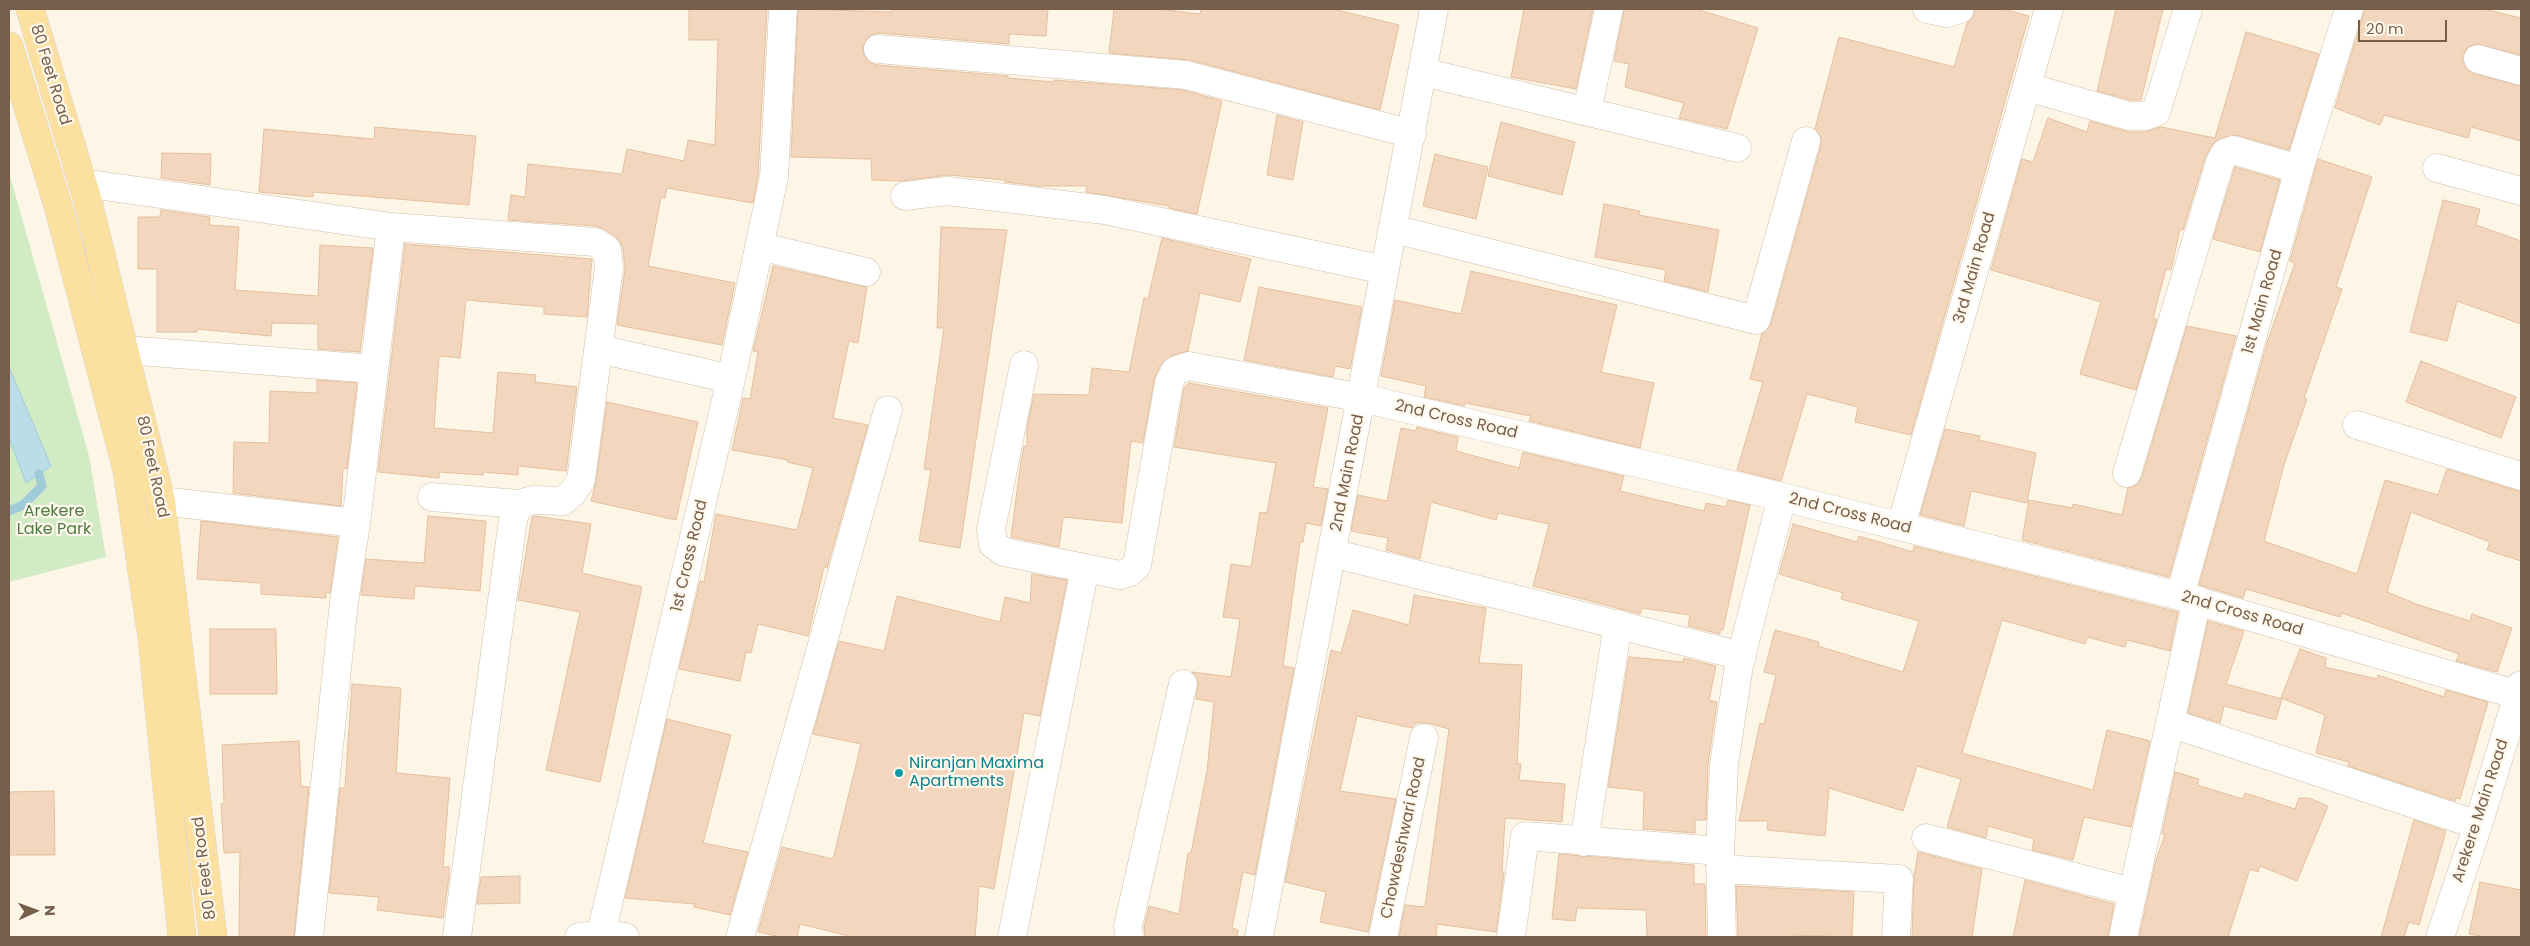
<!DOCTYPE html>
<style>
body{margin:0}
#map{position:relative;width:2530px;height:946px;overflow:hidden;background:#fdf6e6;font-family:Poppins,sans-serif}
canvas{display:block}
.frame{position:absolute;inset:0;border:10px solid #775e4a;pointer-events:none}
.north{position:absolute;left:10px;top:886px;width:50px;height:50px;-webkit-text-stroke:4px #fff9ed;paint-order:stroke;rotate:88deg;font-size:14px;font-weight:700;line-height:20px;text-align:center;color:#775e4a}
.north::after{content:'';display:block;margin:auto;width:18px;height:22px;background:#775e4a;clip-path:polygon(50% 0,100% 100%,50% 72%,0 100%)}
.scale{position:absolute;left:2358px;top:20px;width:89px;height:22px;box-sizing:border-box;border:2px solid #775e4a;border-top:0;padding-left:6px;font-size:15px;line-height:18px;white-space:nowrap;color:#775e4a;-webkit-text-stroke:4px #fff9ed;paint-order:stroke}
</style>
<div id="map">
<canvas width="2530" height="946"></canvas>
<div class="frame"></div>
<div class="north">N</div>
<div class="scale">20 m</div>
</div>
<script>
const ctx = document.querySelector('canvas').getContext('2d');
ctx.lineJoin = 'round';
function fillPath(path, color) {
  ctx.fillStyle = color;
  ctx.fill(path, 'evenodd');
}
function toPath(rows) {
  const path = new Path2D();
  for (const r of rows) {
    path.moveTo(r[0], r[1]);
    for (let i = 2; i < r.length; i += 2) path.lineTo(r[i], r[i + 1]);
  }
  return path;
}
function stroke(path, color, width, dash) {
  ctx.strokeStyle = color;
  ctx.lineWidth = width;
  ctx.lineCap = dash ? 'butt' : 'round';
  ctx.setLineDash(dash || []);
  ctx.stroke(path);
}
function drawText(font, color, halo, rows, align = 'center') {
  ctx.font = font + ' Poppins,sans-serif';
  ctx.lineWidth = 4.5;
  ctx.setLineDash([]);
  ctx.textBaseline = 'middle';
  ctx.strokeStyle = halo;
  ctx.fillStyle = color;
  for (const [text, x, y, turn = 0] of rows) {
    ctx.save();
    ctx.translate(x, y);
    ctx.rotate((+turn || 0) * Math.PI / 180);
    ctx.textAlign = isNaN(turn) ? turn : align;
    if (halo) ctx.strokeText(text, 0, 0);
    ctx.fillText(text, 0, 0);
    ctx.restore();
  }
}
const green = toPath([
 [9,172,89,456,106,557,9,582,9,438,26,483,51,466,9,367]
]);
const water = toPath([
 [9,367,51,466,26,483,9,438,9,367]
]);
const stream = toPath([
 [9,511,23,505,42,486,39,474]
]);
const building = toPath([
 [689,9,767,9,758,175,753,203,667,188,665,198,661,197,648,266,735,283,722,345,617,325,625,269,623,248,616,237,604,229,596,226,508,220,511,195,525,197,528,164,622,174,627,149,684,161,688,140,715,145,718,40,689,40,689,9],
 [798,9,892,12,892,9,1048,9,1046,36,1009,34,1009,44,879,33,871,35,866,40,863,47,864,55,869,62,877,65,1008,76,1008,78,1054,82,1054,80,1183,90,1222,101,1197,214,1169,208,1169,206,1086,192,1087,186,1038,186,1005,182,1005,180,949,175,901,181,872,180,871,159,791,157,798,9],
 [1114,9,1157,9,1200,14,1201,9,1333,9,1399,25,1380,110,1190,60,1109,53,1114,9],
 [1524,9,1593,9,1576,89,1511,77,1524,9],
 [1624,9,1696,9,1758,28,1727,129,1679,118,1684,103,1625,87,1629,64,1614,61,1624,9],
 [1975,9,2003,9,2029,16,1911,435,1855,422,1858,407,1807,394,1781,481,1737,470,1763,382,1750,379,1762,334,1771,324,1821,145,1821,137,1815,129,1839,37,1954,67,1967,23,1972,19,1975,9],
 [2116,9,2163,9,2141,100,2131,100,2097,91,2116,9],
 [2365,9,2484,9,2521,18,2521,55,2475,44,2467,48,2463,55,2463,62,2467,70,2474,74,2521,86,2521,141,2471,127,2468,138,2384,115,2380,125,2335,108,2365,9],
 [2246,32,2319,54,2289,150,2237,135,2220,138,2212,145,2205,158,2183,230,2180,229,2171,270,2166,269,2153,318,2157,319,2136,390,2080,374,2101,302,1991,270,2022,159,2033,162,2048,118,2087,132,2090,121,2129,132,2145,132,2161,127,2215,138,2246,32],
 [1277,115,1303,122,1293,180,1267,175,1277,115],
 [1501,122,1575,142,1562,195,1488,176,1501,122],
 [375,127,476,136,469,205,313,192,313,197,259,192,264,129,374,139,375,127],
 [162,153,211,154,210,185,161,178,162,153],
 [1435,154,1488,167,1476,219,1423,206,1435,154],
 [2318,159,2372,177,2336,287,2342,289,2304,398,2307,399,2284,465,2264,541,2357,574,2385,480,2438,495,2447,469,2521,492,2521,561,2487,550,2490,542,2411,512,2387,592,2419,605,2470,621,2472,614,2512,628,2497,672,2456,661,2459,654,2342,613,2340,617,2246,589,2243,598,2199,585,2267,343,2295,263,2290,261,2318,159],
 [2235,167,2280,180,2260,252,2213,239,2235,167],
 [2443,200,2480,209,2476,225,2521,241,2521,324,2457,301,2447,341,2410,332,2443,200],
 [1604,204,1640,211,1639,215,1719,230,1708,292,1664,281,1666,270,1595,257,1604,204],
 [161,210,210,217,209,225,239,227,235,290,318,296,320,245,373,248,360,352,318,349,318,324,272,323,271,336,197,329,197,332,157,332,157,269,138,269,138,217,160,217,161,210],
 [941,227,1007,230,960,548,919,541,931,470,924,469,944,328,937,328,941,227],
 [1162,238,1251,259,1240,302,1200,293,1188,351,1170,356,1161,364,1154,380,1143,443,1131,441,1122,523,1063,517,1059,547,1011,537,1021,461,1024,446,1027,446,1027,427,1034,394,1089,395,1092,368,1129,372,1144,298,1148,299,1162,238],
 [405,244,592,259,587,317,544,314,544,307,466,300,460,358,439,356,434,428,493,433,498,372,536,375,535,382,577,387,566,471,518,466,518,475,483,472,483,475,439,472,439,478,378,472,405,244],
 [773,266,867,287,858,343,849,341,833,418,868,425,827,568,824,567,808,636,758,624,751,653,746,652,740,681,679,669,700,581,704,582,716,514,797,530,813,468,787,462,788,460,732,450,743,398,750,399,758,352,753,351,773,266],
 [1471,271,1617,305,1601,372,1654,383,1640,448,1529,421,1531,416,1465,403,1464,406,1424,397,1426,386,1381,376,1395,300,1461,314,1471,271],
 [1259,287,1362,307,1350,369,1335,366,1333,377,1244,360,1259,287],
 [2187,326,2236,336,2169,577,2022,540,2029,500,2072,508,2073,504,2122,515,2128,488,2137,485,2142,477,2187,326],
 [2421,361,2516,397,2501,438,2406,402,2421,361],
 [317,380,357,383,347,469,343,468,341,506,233,493,234,442,269,443,270,391,317,393,317,380],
 [1189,383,1328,408,1313,487,1328,489,1321,526,1306,523,1303,542,1300,542,1283,666,1294,668,1255,875,1243,872,1232,928,1238,930,1237,937,1150,937,1145,936,1144,927,1149,906,1179,914,1188,853,1191,853,1207,771,1214,702,1196,699,1198,680,1192,672,1231,677,1240,619,1223,617,1231,564,1251,567,1260,512,1267,513,1276,463,1174,447,1184,388,1189,383],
 [607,402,698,422,676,520,591,501,596,482,607,402],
 [1417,427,1458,437,1456,451,1519,468,1523,452,1624,476,1620,491,1704,511,1706,503,1726,507,1728,500,1750,505,1723,630,1720,630,1720,634,1688,626,1690,615,1642,608,1640,614,1533,586,1549,524,1498,513,1496,520,1431,502,1420,559,1386,550,1388,538,1351,531,1358,495,1387,501,1401,428,1416,431,1417,427],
 [1945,429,1980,436,1979,440,2036,453,2027,503,1971,491,1964,526,1920,515,1945,429],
 [428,516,486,521,480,591,415,586,414,599,361,595,366,559,424,563,428,516],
 [535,516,591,524,582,573,642,587,600,782,546,770,580,612,518,600,532,517,535,516],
 [201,521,338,537,330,593,326,592,326,598,261,594,261,583,197,579,201,521],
 [1793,524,1857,542,1859,536,1913,552,1914,546,2178,612,2170,651,2127,640,2125,647,2087,637,2085,644,2002,620,1962,753,2093,790,2107,730,2150,741,2131,827,2084,817,2073,860,2032,850,2034,839,1988,826,1986,838,1947,827,1961,779,1917,766,1903,811,1829,788,1825,836,1767,830,1768,821,1739,821,1760,723,1764,724,1776,675,1764,672,1775,630,1819,642,1818,646,1903,672,1919,621,1841,599,1843,593,1779,574,1793,524],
 [1032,574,1067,580,1040,716,1024,713,994,889,979,886,975,937,853,937,800,924,797,937,780,937,758,932,782,847,833,859,861,744,813,734,839,641,884,651,897,596,1000,622,1005,597,1030,603,1032,574],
 [1414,595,1486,608,1479,663,1522,665,1517,764,1521,764,1519,780,1565,784,1562,822,1505,818,1502,873,1504,873,1496,932,1437,924,1436,937,1399,937,1405,905,1425,907,1449,729,1428,723,1416,723,1412,728,1357,716,1340,791,1396,799,1368,932,1320,922,1326,892,1285,882,1331,650,1341,653,1353,610,1409,625,1414,595],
 [2208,621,2244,631,2226,684,2282,699,2276,720,2224,706,2220,723,2188,713,2208,621],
 [210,629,276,629,277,694,210,694,210,629],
 [2300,649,2326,658,2325,667,2377,679,2378,675,2444,697,2446,690,2488,702,2460,799,2456,798,2455,801,2348,766,2349,762,2316,753,2325,715,2281,698,2300,649],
 [1629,657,1683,662,1684,658,1716,666,1709,700,1717,702,1708,764,1706,820,1695,820,1695,833,1643,829,1644,791,1608,787,1629,657],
 [352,684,401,688,396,773,450,778,443,867,449,867,449,877,443,918,377,910,379,897,329,893,340,788,345,788,352,684],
 [667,719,731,735,703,843,748,852,730,915,694,907,695,904,625,898,667,719],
 [299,741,301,786,309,787,294,937,239,937,240,852,224,853,221,804,224,803,222,745,299,741],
 [2175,772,2199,779,2197,785,2243,799,2245,793,2295,809,2299,798,2309,798,2328,806,2297,881,2260,866,2258,872,2250,869,2228,937,2139,937,2156,860,2165,835,2162,834,2175,772],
 [54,791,55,855,9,855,9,792,54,791],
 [2414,820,2446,831,2419,925,2409,922,2404,937,2381,937,2414,820],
 [1918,852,1982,869,1972,937,1912,937,1914,877,1918,852],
 [1559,854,1694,865,1694,884,1705,884,1706,937,1647,937,1646,910,1577,908,1575,921,1552,919,1559,854],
 [520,876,520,903,477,904,481,877,520,876],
 [2025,880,2114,904,2108,937,2013,937,2025,880],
 [2480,882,2521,890,2521,937,2485,937,2469,934,2480,882],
 [1736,886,1854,892,1852,937,1791,935,1791,937,1738,937,1736,886]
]);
const minor = toPath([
 [1927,9,1947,13,1960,9],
 [878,49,1186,75,1412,134],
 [2478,59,2521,71],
 [1423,72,1737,148],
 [2027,87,2129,116,2145,116,2156,112,2188,9],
 [1587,111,1609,9],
 [2437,168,2521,191],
 [83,183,391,227,595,242,607,250,609,267,581,480,573,492,563,501,533,500,519,504,432,497],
 [905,196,947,191,1105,210,1385,270],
 [1394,229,1756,320,1806,141],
 [759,246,866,272],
 [599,349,731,379],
 [101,353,125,350,374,369],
 [1024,365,991,529,993,544,1004,552,1120,575,1130,572,1137,565,1169,383,1175,371,1189,366,1362,398,1782,497,2180,596,2518,695],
 [2357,425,2521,476],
 [2127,473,2220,162,2225,153,2233,150,2299,169],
 [161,501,356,523],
 [1901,526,2049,9],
 [1332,553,1742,656],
 [2180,596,2299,169,2349,9],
 [2170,723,2478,825],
 [1926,838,2132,892],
 [1584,842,1618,624],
 [1720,869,1899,879,1896,937],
 [601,934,731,379,774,177,783,9],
 [309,937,344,602,356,523,391,227],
 [457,937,513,519,519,504],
 [579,937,601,934,625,937],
 [740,937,888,410],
 [1012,937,1085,568],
 [1129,937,1128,926,1183,684],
 [1259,937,1434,9],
 [1383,937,1424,738],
 [1511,937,1525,836,1720,851],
 [1722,937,1720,851,1724,765,1739,665,1782,497],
 [2123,937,2197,600],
 [2440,937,2478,825,2521,685]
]);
const major = toPath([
 [30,9,87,198,161,501,213,937],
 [9,46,59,209,127,470,152,638,182,937]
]);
const markers = [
 [899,773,5,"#0f9aa8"]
];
const streetNames = [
 ["80 Feet Road",50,75,73],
 ["3rd Main Road",1975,268,-74],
 ["1st Main Road",2263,302,-74],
 ["2nd Cross Road",1456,420,13],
 ["80 Feet Road",152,467,78],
 ["2nd Main Road",1348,473,-79],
 ["2nd Cross Road",1850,514,14],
 ["1st Cross Road",690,556,-77],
 ["2nd Cross Road",2242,614,16],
 ["Arekere Main Road",2481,811,-72],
 ["Chowdeshwari Road",1404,838,-78],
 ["80 Feet Road",205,868,-97]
];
const parkNames = [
 ["Arekere",54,512],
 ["Lake Park",54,530]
];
const cultureNames = [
 ["Niranjan Maxima",909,764],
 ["Apartments",909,782]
];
fillPath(green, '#d1ebc4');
fillPath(water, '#badde7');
stroke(water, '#a0cbd9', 1);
stroke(stream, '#a0cbd9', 9);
fillPath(building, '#f2d7be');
stroke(building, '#e5bf9e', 1);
stroke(minor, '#cfbeac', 29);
stroke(major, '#dcd5d0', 29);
stroke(minor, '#fff', 28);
stroke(major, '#fbe09f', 28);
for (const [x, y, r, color] of markers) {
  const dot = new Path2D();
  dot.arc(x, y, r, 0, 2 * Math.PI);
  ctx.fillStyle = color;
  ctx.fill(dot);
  stroke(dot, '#fff9ed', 2);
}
drawText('16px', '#775e4a', '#fff9ed', streetNames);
drawText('16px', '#4f7c42', '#fff9ed', parkNames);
drawText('16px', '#0d838f', '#fff9ed', cultureNames, 'left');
</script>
